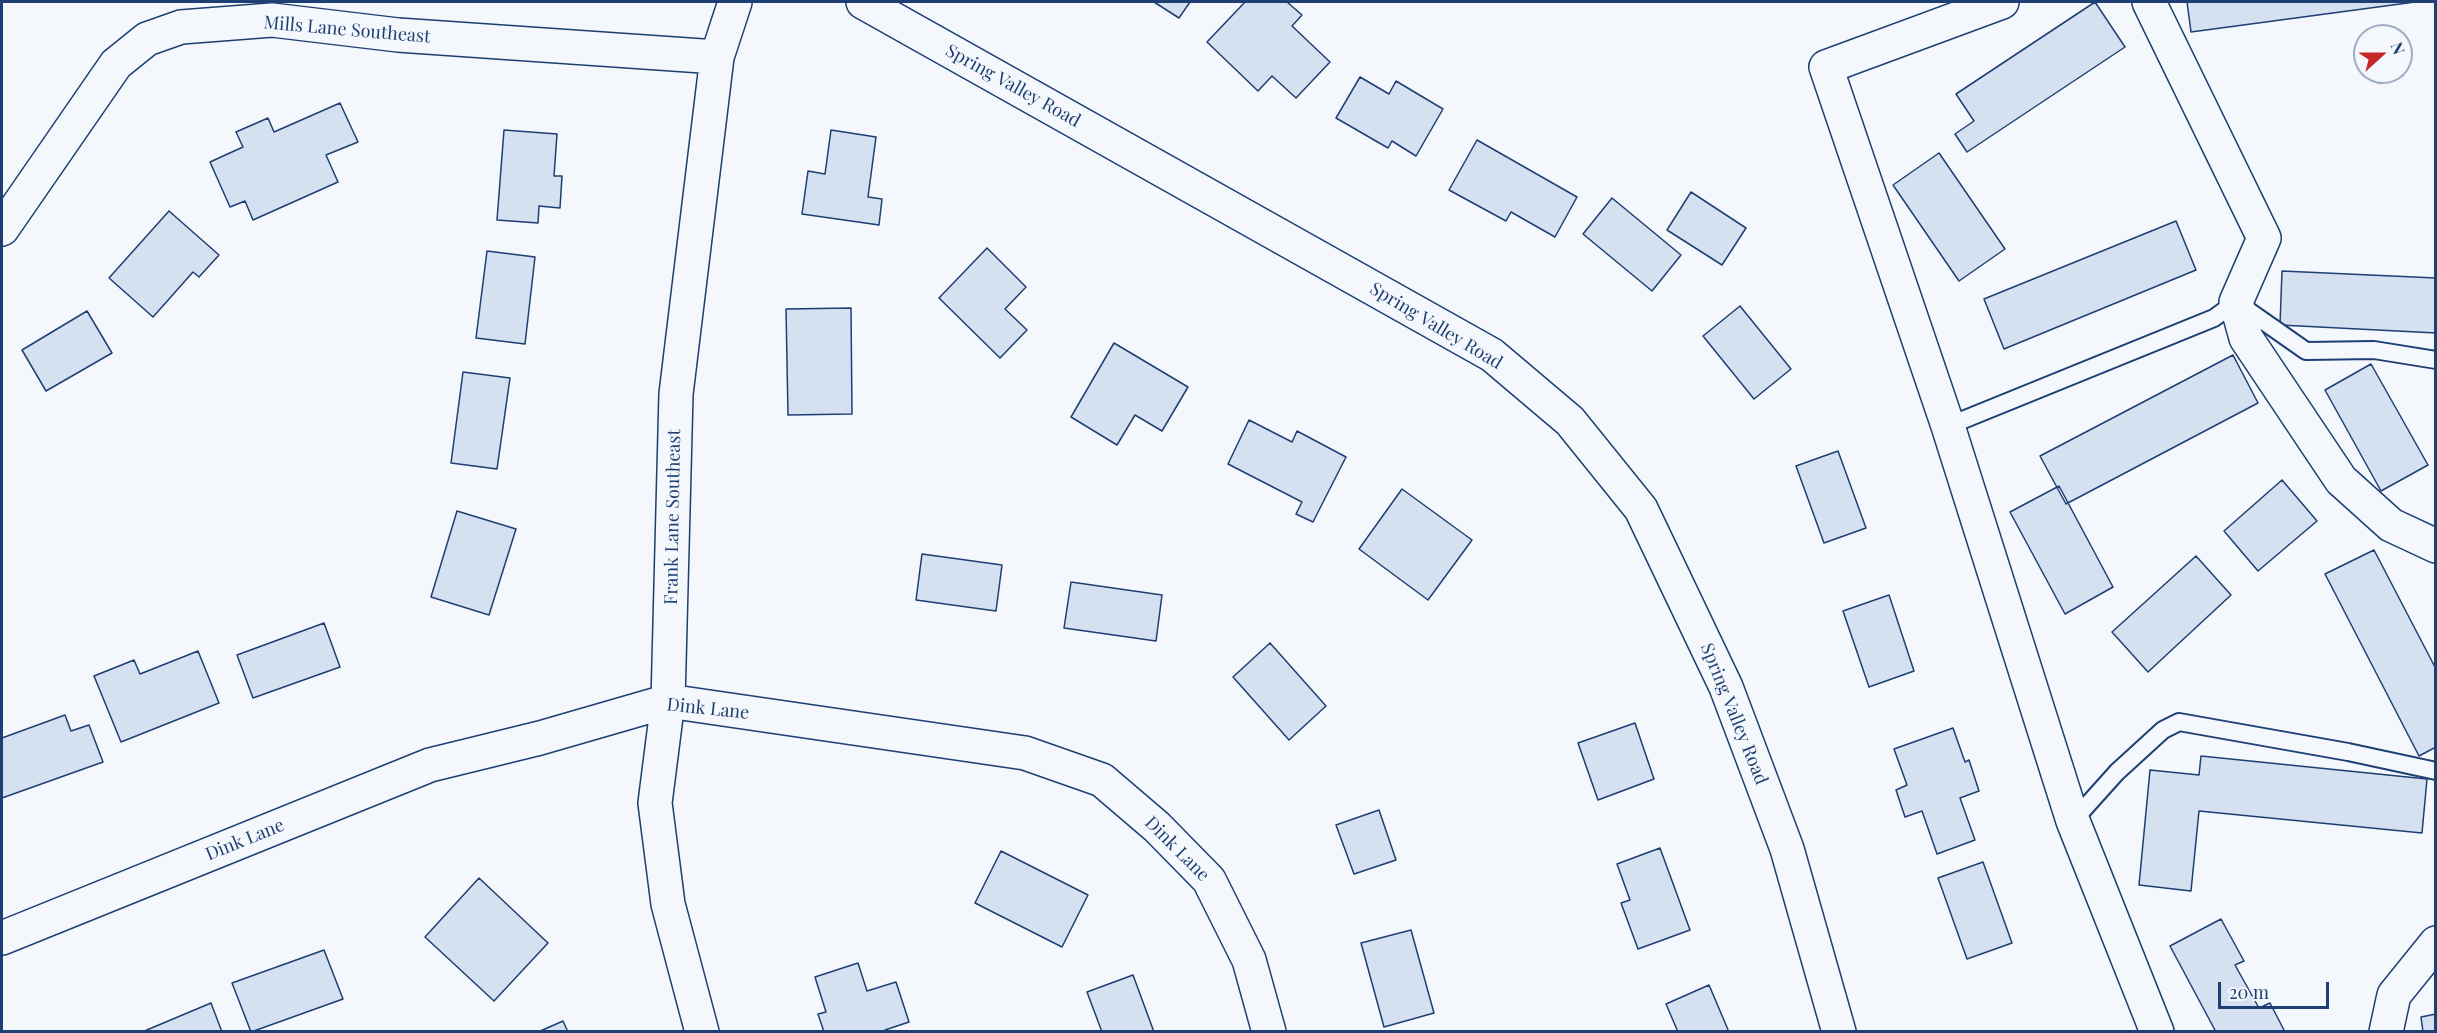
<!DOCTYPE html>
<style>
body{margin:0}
#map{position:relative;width:2437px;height:1033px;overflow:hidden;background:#f4f7fb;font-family:"Playfair Display",serif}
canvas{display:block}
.frame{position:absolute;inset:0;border:3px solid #1d3f73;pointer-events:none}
.north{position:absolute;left:2353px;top:24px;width:60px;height:60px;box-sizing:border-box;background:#f4f7fb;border:2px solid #9eadc5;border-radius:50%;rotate:69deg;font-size:16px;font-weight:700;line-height:24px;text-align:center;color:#1d3f73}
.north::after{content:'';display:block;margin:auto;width:21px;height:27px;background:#c62828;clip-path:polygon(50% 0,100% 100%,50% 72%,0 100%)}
.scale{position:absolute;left:2218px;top:982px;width:111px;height:27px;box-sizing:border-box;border:3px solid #1d3f73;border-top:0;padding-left:8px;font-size:18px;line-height:21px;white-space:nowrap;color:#1d3f73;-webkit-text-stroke:4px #f4f7fb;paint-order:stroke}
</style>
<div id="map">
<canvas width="2437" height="1033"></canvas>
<div class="frame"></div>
<div class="north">N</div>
<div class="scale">20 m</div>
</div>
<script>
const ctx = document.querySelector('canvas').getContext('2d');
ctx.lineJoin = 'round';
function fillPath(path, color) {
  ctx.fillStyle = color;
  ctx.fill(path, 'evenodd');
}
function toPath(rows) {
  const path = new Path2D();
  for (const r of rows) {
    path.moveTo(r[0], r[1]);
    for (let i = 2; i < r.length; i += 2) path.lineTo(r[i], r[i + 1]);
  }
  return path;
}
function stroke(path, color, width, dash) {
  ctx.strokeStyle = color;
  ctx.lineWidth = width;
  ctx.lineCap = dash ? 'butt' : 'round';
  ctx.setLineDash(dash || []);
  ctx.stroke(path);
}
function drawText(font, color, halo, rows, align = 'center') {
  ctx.font = font + ' "Playfair Display",serif';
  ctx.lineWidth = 4.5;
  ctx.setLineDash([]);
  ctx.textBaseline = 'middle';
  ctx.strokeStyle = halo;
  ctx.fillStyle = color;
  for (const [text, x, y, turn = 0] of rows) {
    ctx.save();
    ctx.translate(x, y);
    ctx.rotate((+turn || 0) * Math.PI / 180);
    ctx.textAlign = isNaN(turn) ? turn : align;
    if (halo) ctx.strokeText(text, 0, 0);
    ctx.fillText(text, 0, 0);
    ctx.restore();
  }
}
const building = toPath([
 [1154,2,1190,2,1179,18,1154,2],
 [1245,2,1287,2,1302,15,1292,26,1330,62,1296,98,1272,76,1258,91,1207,42,1245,2],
 [2095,2,2125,47,1967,152,1955,134,1974,121,1956,94,2095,2],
 [2187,2,2415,2,2191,32,2187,2],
 [1360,77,1389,94,1396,81,1443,109,1416,156,1392,141,1388,148,1336,118,1360,77],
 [340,103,358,142,326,155,338,182,253,220,245,201,230,207,210,162,243,147,236,132,268,118,274,132,340,103],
 [504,130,557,134,554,176,562,176,560,208,539,206,538,223,497,220,504,130],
 [831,130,876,137,868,197,882,199,879,225,802,214,808,171,825,174,831,130],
 [1477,140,1577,197,1555,237,1511,212,1506,221,1449,190,1477,140],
 [1939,153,2005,249,1959,281,1893,185,1939,153],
 [1691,192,1746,228,1722,265,1667,230,1691,192],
 [1612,198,1681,255,1652,291,1583,234,1612,198],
 [169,211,219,255,199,277,193,272,153,317,109,278,169,211],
 [2176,221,2196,270,2004,349,1984,299,2176,221],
 [987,248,1026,287,1005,309,1027,330,1000,358,939,298,987,248],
 [487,251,535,257,525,344,476,338,487,251],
 [2282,271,2436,278,2436,333,2280,325,2282,271],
 [1740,306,1791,369,1754,399,1703,336,1740,306],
 [851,308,852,414,788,415,786,309,851,308],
 [87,311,112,353,46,391,22,350,87,311],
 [1114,343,1188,387,1162,431,1135,415,1117,445,1071,417,1114,343],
 [2233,355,2258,403,2066,504,2040,456,2233,355],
 [2371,364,2428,465,2381,491,2325,390,2371,364],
 [463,372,510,378,497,469,451,463,463,372],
 [1249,420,1292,442,1297,431,1346,457,1313,522,1296,514,1302,502,1228,464,1249,420],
 [1838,451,1866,528,1824,543,1796,466,1838,451],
 [2282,480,2317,521,2258,571,2224,531,2282,480],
 [2059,486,2113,587,2065,614,2010,512,2059,486],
 [1402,489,1472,540,1428,600,1359,549,1402,489],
 [457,511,516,529,489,615,431,597,457,511],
 [2374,550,2436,669,2436,747,2419,756,2325,574,2374,550],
 [922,554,1002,565,996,611,916,600,922,554],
 [2196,556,2231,595,2148,672,2112,632,2196,556],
 [1071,582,1162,595,1156,641,1064,628,1071,582],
 [1889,595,1914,671,1869,687,1843,611,1889,595],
 [324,623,340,667,253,698,237,655,324,623],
 [1270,643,1326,706,1289,740,1233,677,1270,643],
 [198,651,219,703,121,742,94,676,134,660,140,674,198,651],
 [65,715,71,731,89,725,103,762,2,798,2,738,65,715],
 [1635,723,1654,779,1598,800,1578,743,1635,723],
 [1953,728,1965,762,1969,760,1979,791,1960,798,1975,840,1937,854,1922,811,1905,817,1896,790,1907,785,1894,749,1953,728],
 [2201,756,2427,779,2422,833,2199,811,2191,891,2139,885,2150,770,2199,775,2201,756],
 [1379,810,1396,860,1354,874,1336,825,1379,810],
 [1660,848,1690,930,1638,949,1621,903,1630,900,1617,864,1660,848],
 [1001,851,1088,895,1062,947,975,903,1001,851],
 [1983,862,2012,943,1967,959,1938,878,1983,862],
 [479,878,548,943,494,1001,425,937,479,878],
 [2221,919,2244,961,2235,965,2259,1008,2270,1003,2285,1032,2216,1032,2170,946,2221,919],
 [1411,930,1434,1013,1384,1027,1361,943,1411,930],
 [324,950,343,999,251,1032,232,983,324,950],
 [858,963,867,991,896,982,909,1022,885,1030,886,1032,824,1032,818,1014,826,1012,815,977,858,963],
 [1133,975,1154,1032,1102,1032,1087,992,1133,975],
 [1709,985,1729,1032,1678,1032,1666,1004,1709,985],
 [211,1003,222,1032,142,1032,211,1003],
 [2436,1014,2436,1032,2423,1032,2421,1017,2436,1014],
 [563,1021,568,1032,538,1032,563,1021]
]);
const lane = toPath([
 [1948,426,2214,318,2236,302,2306,351,2374,350,2436,360],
 [2073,821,2117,772,2163,730,2179,722,2348,752,2436,771]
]);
const street = toPath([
 [863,2,1492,355,1570,421,1641,509,1726,687,1787,849,1839,1032],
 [2002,2,1826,67,1948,426,2073,821,2157,1032],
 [2149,2,2264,238,2236,302,2246,338,2341,480,2391,525,2436,546],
 [2,229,116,64,147,39,181,27,272,20,398,35,717,57],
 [2,938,430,765,540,738,668,701,1025,753,1102,780,1157,827,1209,880,1249,960,1269,1032],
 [702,1032,668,904,655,803,668,701,676,394,717,57,735,2],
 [2386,1032,2394,995,2436,943]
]);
const streetNames = [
 ["Mills Lane Southeast",347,30,5],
 ["Spring Valley Road",1013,86,29],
 ["Spring Valley Road",1436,326,31],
 ["Frank Lane Southeast",673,517,-89],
 ["Dink Lane",708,709,6],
 ["Spring Valley Road",1734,714,68],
 ["Dink Lane",245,840,-22],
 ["Dink Lane",1177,849,45]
];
fillPath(building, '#d5e0f0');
stroke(building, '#1d3f73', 1.5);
stroke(lane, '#1d3f73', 20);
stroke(street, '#1d3f73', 36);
stroke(lane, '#f4f7fb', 16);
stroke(street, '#f4f7fb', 33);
drawText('18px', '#1d3f73', '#f4f7fb', streetNames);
</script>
